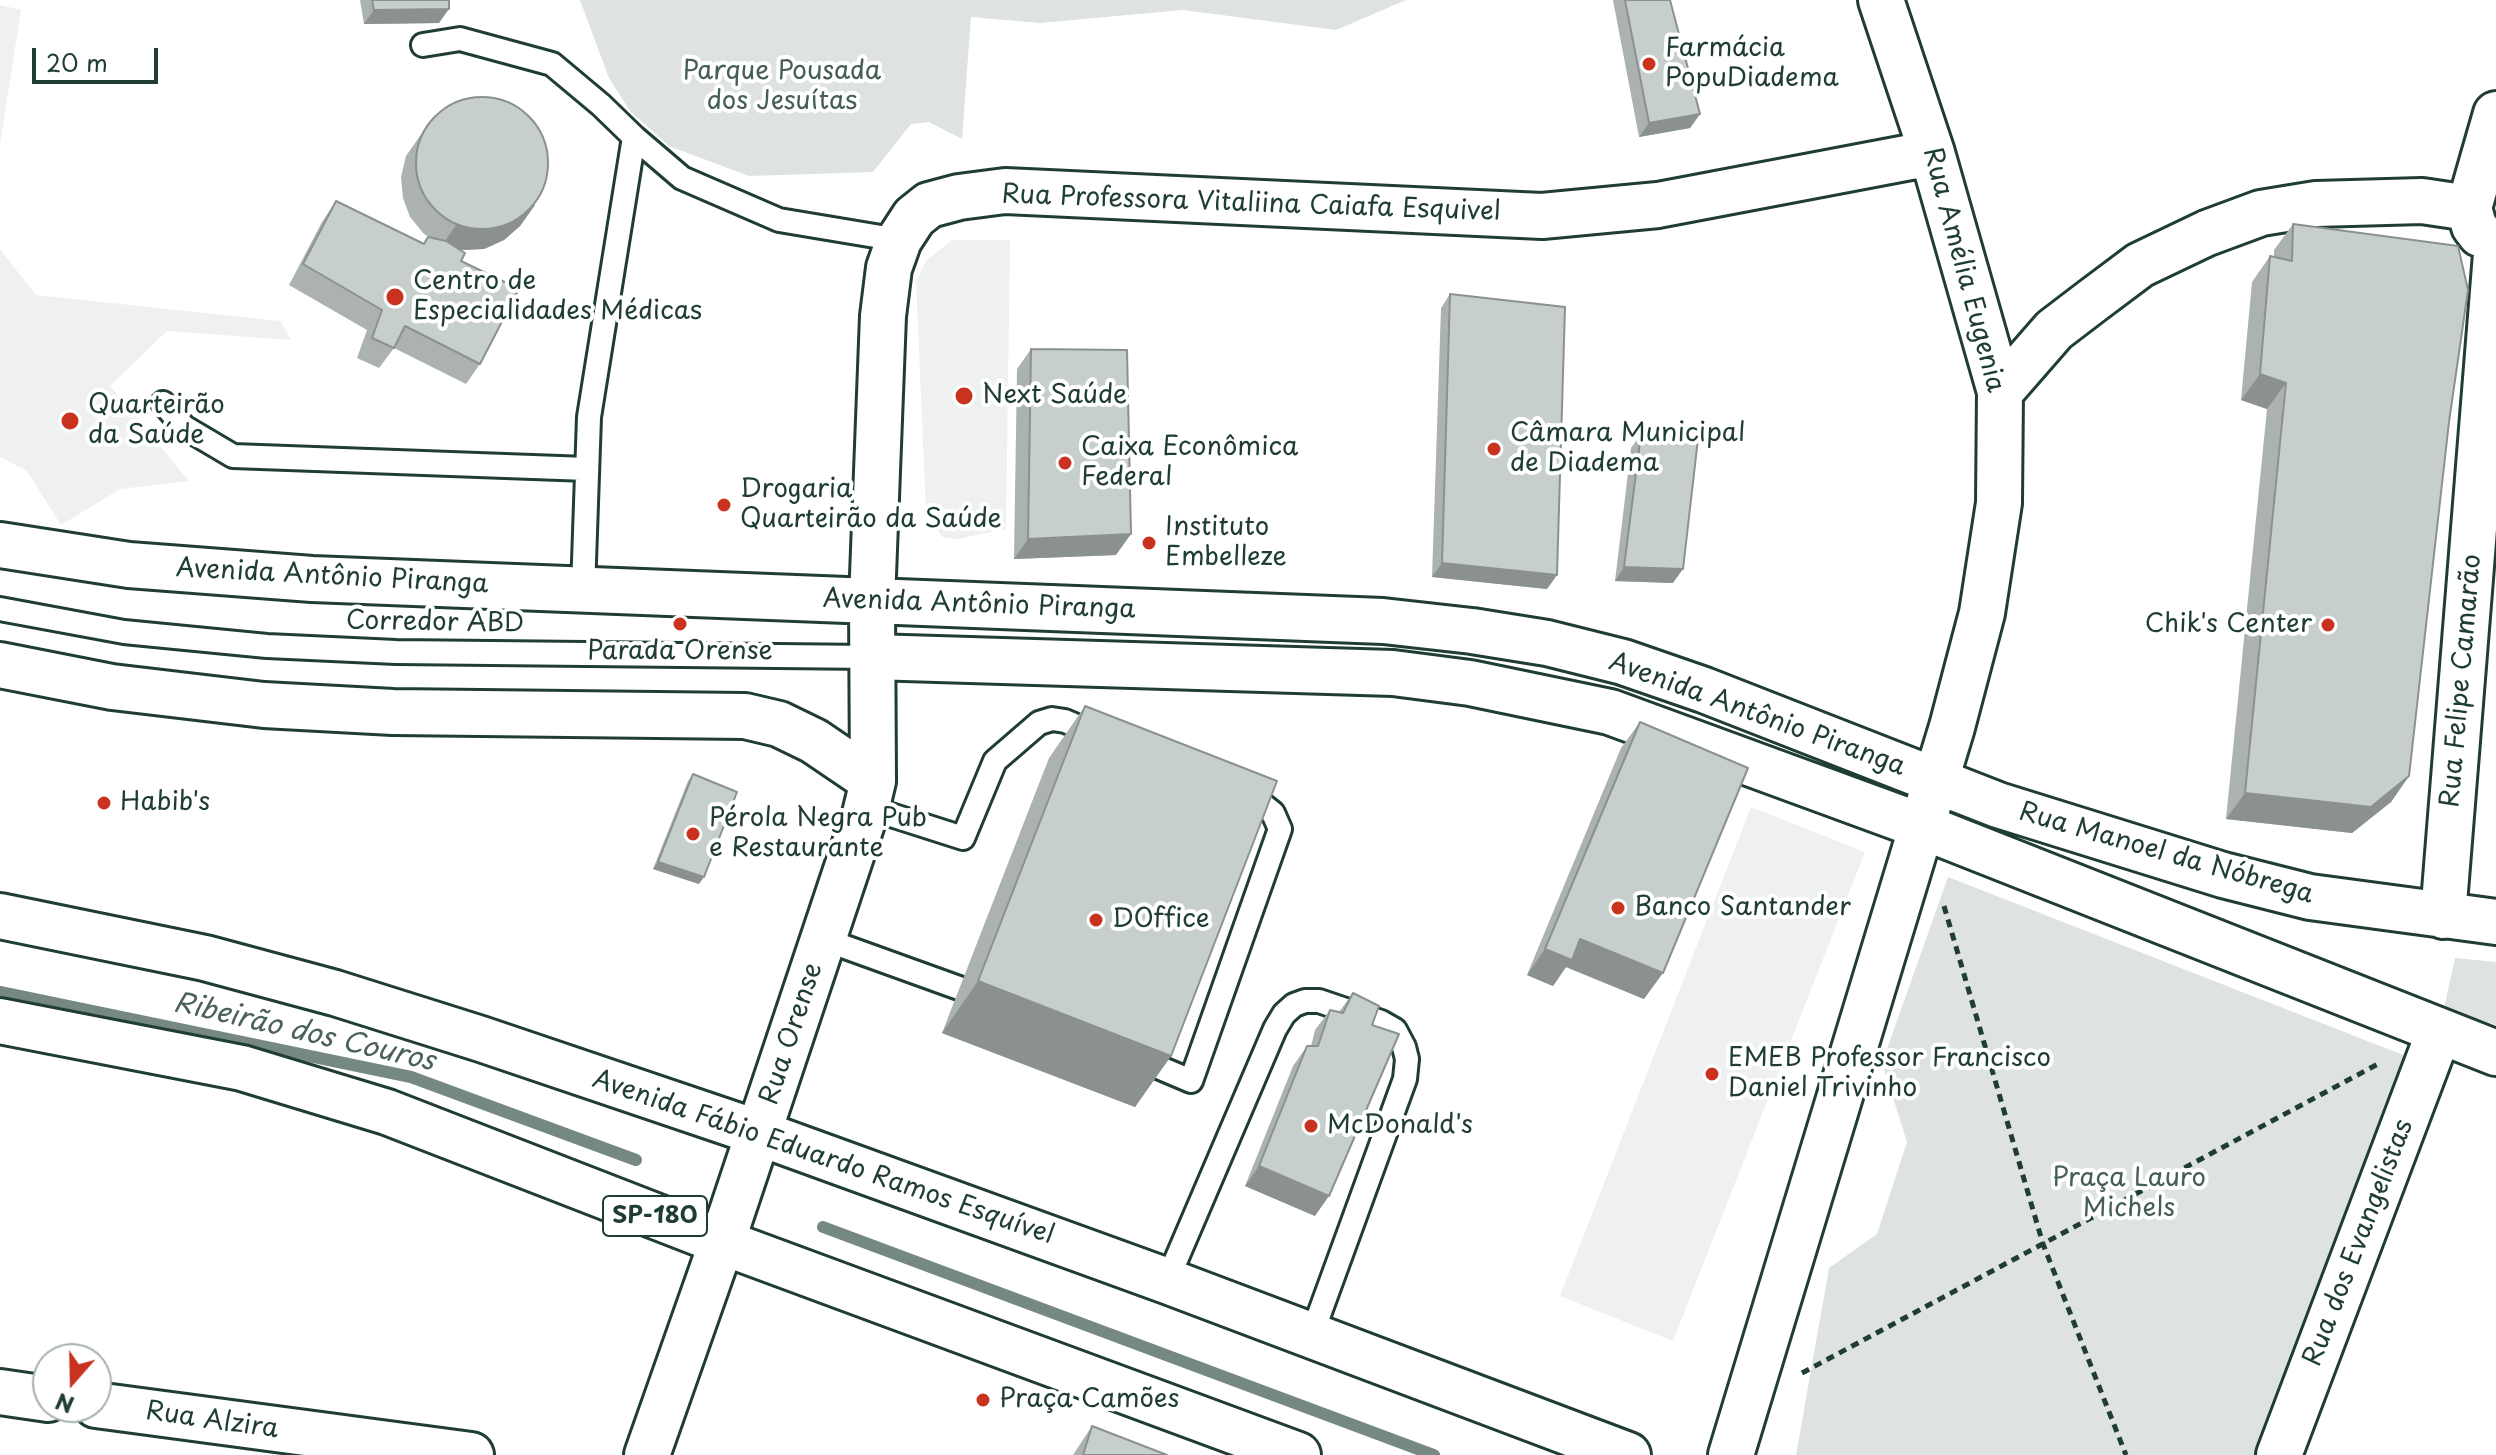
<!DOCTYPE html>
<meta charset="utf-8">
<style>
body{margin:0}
#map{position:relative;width:2496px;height:1455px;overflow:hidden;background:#fff;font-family:"Playpen Sans",sans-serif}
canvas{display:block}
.north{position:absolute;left:32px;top:1343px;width:80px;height:80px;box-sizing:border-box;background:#fff;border:2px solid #a5b1ae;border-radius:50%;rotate:200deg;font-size:22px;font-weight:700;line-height:32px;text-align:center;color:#1f3d34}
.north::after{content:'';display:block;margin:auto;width:28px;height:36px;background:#c8321e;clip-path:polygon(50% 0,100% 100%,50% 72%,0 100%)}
.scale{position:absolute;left:32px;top:48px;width:126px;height:36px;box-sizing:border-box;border:4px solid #1f3d34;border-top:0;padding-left:10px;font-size:24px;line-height:28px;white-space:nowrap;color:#1f3d34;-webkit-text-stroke:6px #fff;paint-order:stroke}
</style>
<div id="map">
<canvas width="2496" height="1455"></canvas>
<div class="north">N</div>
<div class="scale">20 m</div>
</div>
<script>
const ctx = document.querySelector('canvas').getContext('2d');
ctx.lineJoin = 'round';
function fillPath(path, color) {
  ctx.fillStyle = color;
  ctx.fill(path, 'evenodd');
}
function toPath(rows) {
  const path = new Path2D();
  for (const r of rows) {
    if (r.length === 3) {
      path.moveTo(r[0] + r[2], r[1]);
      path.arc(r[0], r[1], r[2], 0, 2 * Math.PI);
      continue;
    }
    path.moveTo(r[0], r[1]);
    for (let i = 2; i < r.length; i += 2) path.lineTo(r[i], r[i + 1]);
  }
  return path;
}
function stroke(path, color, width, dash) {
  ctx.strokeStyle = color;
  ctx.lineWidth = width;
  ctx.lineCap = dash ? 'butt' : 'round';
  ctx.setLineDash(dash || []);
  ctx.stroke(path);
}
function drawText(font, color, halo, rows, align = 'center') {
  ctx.font = font + ' "Playpen Sans",sans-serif';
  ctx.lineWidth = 8;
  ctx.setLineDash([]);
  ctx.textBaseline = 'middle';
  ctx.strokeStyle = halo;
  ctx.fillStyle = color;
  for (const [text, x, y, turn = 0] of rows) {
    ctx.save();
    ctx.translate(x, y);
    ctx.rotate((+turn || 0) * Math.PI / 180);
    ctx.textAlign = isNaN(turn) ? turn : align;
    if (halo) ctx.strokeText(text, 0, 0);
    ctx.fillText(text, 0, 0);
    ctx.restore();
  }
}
const built = toPath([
 [0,5,21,10,0,145],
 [952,240,1010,240,1006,529,958,539,942,537,926,511,916,281,926,261],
 [0,249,36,295,280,321,291,340,167,331,110,386,189,481,120,489,61,525,27,471,0,457],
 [1751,807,1865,852,1673,1341,1560,1296]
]);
const green = toPath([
 [580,0,1406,0,1336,30,1183,10,1040,23,971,17,962,139,929,122,911,124,873,172,749,176,669,146,630,111,609,78],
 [1948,877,2416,1060,2280,1455,1796,1455,1829,1268,1877,1234,1907,1142,1882,1063],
 [2455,958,2496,962,2496,1025,2444,1008]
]);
const stream = toPath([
 [0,992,411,1077,636,1160],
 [823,1227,1434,1455]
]);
const path = toPath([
 [1944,906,2043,1244,2126,1455],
 [1802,1373,2378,1064]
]);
const lane = toPath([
 [423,45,460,39,552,64,601,105,634,137,589,417,583,590],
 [634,137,682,178,779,220,899,240],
 [163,403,184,427,233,456,587,469],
 [0,609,124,632,267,646,396,652,872,657],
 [866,807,963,838,995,761,1039,723,1052,719,1065,721,1100,736],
 [823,939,959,988],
 [1151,1064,1191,1081,1280,829,1273,813,1258,801,1242,795],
 [1167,1281,1275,1029,1284,1014,1294,1005,1305,1001,1319,1001,1381,1022,1395,1030,1404,1047,1407,1059,1405,1079,1312,1334]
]);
const street = toPath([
 [1932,153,1658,205,1542,216,1005,191,959,197,929,205,914,217,899,240,889,268,883,316,872,601,1383,621,1472,631,1547,643,1623,662,1704,690,1998,805,2223,875,2310,897,2496,922],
 [2480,234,2474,226,2469,208,2496,114],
 [2000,392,2054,330,2092,301,2140,265,2207,233,2261,213,2316,204,2422,201,2469,208],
 [872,657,1393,673,1470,683,1610,712,1921,826,2496,1053],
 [2443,916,2496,254],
 [0,1392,48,1399],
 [96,1405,471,1455],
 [647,1455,722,1242],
 [1731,1455,1952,727,1982,613,1999,503,2000,392,1932,153,1881,0],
 [2279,1455,2439,1032]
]);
const secondary = toPath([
 [0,545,129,565,312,579,872,601,873,781,865,814,722,1242],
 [0,665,112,687,264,705,393,712,745,716,779,724,814,741,873,781]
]);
const primary = toPath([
 [0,916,205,958,335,993,481,1039,759,1133,1167,1281,1628,1455],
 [0,1021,242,1068,387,1112,722,1242,1298,1455]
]);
const wall = toPath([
 [360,0,449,0,439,23,364,24],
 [1613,0,1670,0,1700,114,1690,128,1639,137],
 [433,117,535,205,520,226,504,240,484,249,463,250,459,249,480,364,466,384,394,348,379,368,357,358,367,330,289,285,322,222,336,201,424,244,431,238,424,234,410,217,403,198,401,177,406,156],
 [2293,224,2449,422,2409,776,2391,802,2352,833,2226,819,2267,409,2241,400,2252,282,2270,256,2274,257,2274,250],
 [1450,294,1557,575,1547,589,1432,577,1441,308],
 [1031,349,1116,555,1014,559,1017,369],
 [1641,434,1673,583,1615,581,1631,448],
 [1085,706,1171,1056,1135,1107,942,1033,1049,758],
 [1640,722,1644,999,1566,967,1553,986,1527,975,1621,748],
 [693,774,699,884,653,869,688,781],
 [1353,993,1372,1025,1315,1216,1245,1186,1293,1066,1307,1046,1311,1046,1315,1030,1330,1010,1339,1012],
 [1092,1426,1167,1455,1073,1455]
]);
const shadedWall = toPath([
 [449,9,439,23,364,24,374,10],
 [1700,114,1690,128,1639,137,1649,123],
 [535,205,520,226,504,240,484,249,463,250,442,245,457,224],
 [2260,374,2286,383,2267,409,2241,400],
 [1131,534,1116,555,1014,559,1028,539],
 [1442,563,1557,575,1547,589,1432,577],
 [1624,567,1683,569,1673,583,1615,581],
 [2409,776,2391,802,2352,833,2226,819,2245,793],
 [658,862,704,877,699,884,653,869],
 [1580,939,1663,973,1644,999,1566,967,1553,986,1527,975,1545,949],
 [978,981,1171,1056,1135,1107,942,1033],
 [1259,1166,1329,1196,1315,1216,1245,1186]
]);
const building = toPath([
 [372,0,449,0,449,9,374,10,372,0],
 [1625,0,1670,0,1700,114,1649,123,1625,0],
 [482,163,66],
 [336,201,424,244,428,237,446,241,465,253,461,261,519,289,480,364,405,326,394,348,372,338,382,310,303,264,336,201],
 [2293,224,2458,246,2468,290,2449,422,2409,776,2371,807,2245,793,2286,383,2260,374,2270,256,2292,261,2293,224],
 [1450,294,1565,307,1557,575,1442,563,1450,294],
 [1031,349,1127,350,1131,534,1028,539,1031,349],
 [1641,434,1698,439,1683,569,1624,567,1641,434],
 [1085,706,1277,781,1171,1056,978,981,1085,706],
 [1640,722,1748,768,1663,973,1580,939,1572,960,1545,949,1640,722],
 [693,774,737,792,704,877,658,862,693,774],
 [1353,993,1379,1006,1372,1025,1399,1034,1329,1196,1259,1166,1307,1046,1318,1046,1330,1010,1343,1013,1353,993],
 [1092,1426,1167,1455,1083,1455,1092,1426]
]);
const markers = [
 [1649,64,8,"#c8321e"],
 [395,297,10,"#c8321e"],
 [964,396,10,"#c8321e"],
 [70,421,10,"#c8321e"],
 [1494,449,8,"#c8321e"],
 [1065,463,8,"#c8321e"],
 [724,505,8,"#c8321e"],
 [1149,543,8,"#c8321e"],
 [680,624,8,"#c8321e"],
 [2328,625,8,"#c8321e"],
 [104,803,8,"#c8321e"],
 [693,834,8,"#c8321e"],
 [1618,908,8,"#c8321e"],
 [1096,920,8,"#c8321e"],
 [1712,1074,8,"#c8321e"],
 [1311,1126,8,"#c8321e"],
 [983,1400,8,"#c8321e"]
];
const shields = [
 [655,1216,104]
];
const shieldNames = [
 ["SP-180",655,1216]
];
const poiNames = [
 ["Farmácia",1665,49],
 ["PopuDiadema",1665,79],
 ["Centro de",413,282],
 ["Especialidades Médicas",413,312],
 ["Next Saúde",982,396],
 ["Quarteirão",88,406],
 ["da Saúde",88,436],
 ["Câmara Municipal",1510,434],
 ["de Diadema",1510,464],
 ["Caixa Econômica",1081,448],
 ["Federal",1081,478],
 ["Drogaria",740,490],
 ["Quarteirão da Saúde",740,520],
 ["Instituto",1165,528],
 ["Embelleze",1165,558],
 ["Chik's Center",2312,625,"right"],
 ["Parada Orense",680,652,"center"],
 ["Habib's",120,803],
 ["Pérola Negra Pub",709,819],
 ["e Restaurante",709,849],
 ["Banco Santander",1634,908],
 ["DOffice",1112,920],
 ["EMEB Professor Francisco",1728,1059],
 ["Daniel Trivinho",1728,1089],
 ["McDonald's",1327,1126],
 ["Praça Camões",999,1400]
];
const parkNames = [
 ["Parque Pousada",782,72],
 ["dos Jesuítas",782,102],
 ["Praça Lauro",2129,1179],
 ["Michels",2129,1209]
];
const streetNames = [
 ["Rua Professora Vitaliina Caiafa Esquivel",1251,204,2],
 ["Rua Amélia Eugenia",1963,270,75],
 ["Avenida Antônio Piranga",332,577,3],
 ["Avenida Antônio Piranga",979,605,2],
 ["Corredor ABD",435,623,1],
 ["Rua Felipe Camarão",2462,681,-85],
 ["Avenida Antônio Piranga",1757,715,20],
 ["Rua Manoel da Nóbrega",2166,854,16],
 ["Rua Orense",792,1034,-72],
 ["Avenida Fábio Eduardo Ramos Esquível",823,1158,19],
 ["Rua dos Evangelistas",2359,1243,-69],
 ["Rua Alzira",212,1421,8]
];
const waterNames = [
 ["Ribeirão dos Couros",304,1033,13]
];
fillPath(built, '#eef1f0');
fillPath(green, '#dee3e2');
stroke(stream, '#758883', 12);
stroke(lane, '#1f3d34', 28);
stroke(street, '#1f3d34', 50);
stroke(secondary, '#1f3d34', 50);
stroke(primary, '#1f3d34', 50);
stroke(path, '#1f3d34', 5, [8, 6]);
stroke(lane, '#fff', 22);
stroke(street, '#fff', 44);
stroke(secondary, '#fff', 44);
stroke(primary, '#fff', 44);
fillPath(wall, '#abb2af');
fillPath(shadedWall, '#8b918f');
fillPath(building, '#c7cfcc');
stroke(building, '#8b918f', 2);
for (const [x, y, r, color] of markers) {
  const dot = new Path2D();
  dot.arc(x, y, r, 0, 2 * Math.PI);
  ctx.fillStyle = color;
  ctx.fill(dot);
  stroke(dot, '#fff', 3);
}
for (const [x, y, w] of shields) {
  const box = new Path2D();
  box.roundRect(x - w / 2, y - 20, w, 40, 6);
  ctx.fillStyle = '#fff';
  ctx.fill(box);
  stroke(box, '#1f3d34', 2);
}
drawText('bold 24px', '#1f3d34', null, shieldNames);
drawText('26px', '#1f3d34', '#fff', poiNames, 'left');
drawText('26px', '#455e57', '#fff', parkNames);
drawText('26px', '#1f3d34', '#fff', streetNames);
drawText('italic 28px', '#4a625b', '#fff', waterNames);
</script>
